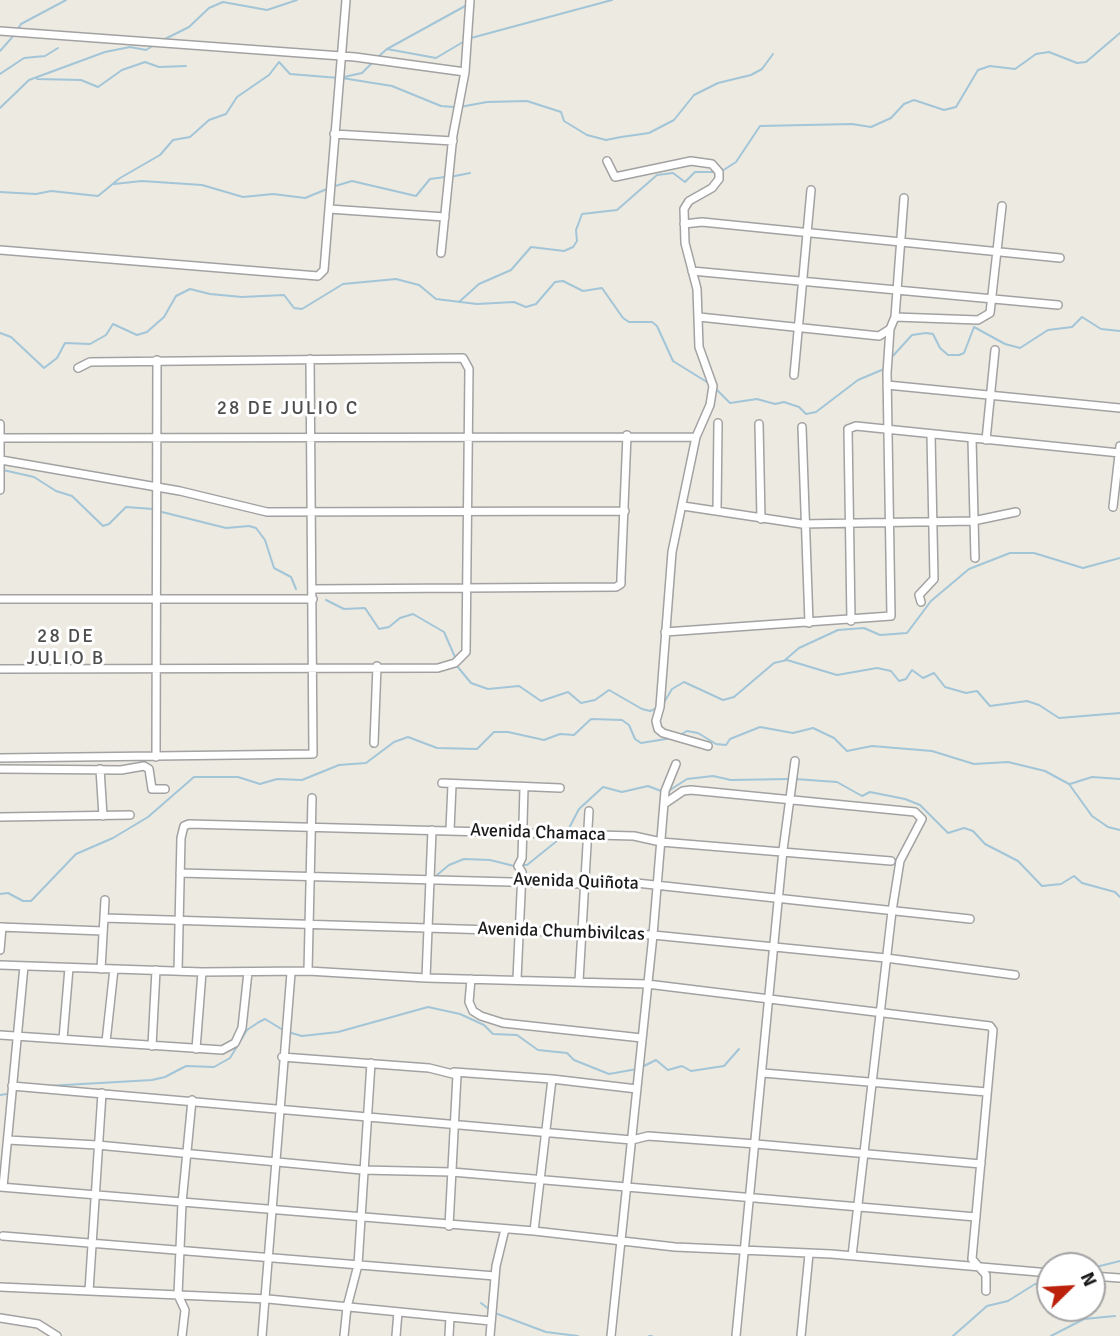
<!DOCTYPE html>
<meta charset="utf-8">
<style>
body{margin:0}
#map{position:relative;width:1120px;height:1336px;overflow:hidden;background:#eceae1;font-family:Signika,sans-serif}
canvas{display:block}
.north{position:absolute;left:1036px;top:1252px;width:70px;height:70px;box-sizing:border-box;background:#fff;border:2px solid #a4a4a4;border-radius:50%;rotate:66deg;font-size:19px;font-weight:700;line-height:28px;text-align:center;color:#1b1b1b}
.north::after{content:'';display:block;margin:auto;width:24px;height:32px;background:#bb210b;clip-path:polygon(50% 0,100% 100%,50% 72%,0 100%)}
</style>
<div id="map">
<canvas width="1120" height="1336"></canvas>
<div class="north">N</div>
</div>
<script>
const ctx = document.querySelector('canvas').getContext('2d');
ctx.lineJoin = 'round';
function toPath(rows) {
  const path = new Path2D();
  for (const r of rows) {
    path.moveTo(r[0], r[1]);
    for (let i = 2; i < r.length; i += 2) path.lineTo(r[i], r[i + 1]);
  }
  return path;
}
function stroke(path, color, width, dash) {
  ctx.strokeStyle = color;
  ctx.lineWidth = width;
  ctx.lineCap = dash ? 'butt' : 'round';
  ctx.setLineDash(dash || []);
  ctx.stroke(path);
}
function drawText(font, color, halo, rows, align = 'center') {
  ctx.font = font + ' Signika,sans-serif';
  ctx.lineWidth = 6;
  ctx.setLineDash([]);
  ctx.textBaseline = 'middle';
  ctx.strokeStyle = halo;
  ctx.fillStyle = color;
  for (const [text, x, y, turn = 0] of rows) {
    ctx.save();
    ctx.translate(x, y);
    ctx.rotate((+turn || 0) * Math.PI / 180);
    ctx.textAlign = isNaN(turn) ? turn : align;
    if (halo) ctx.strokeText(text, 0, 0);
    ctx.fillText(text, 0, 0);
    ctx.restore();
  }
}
const stream = toPath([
 [18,29,21,24,66,0],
 [471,38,612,0],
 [165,39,189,27,209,8,223,2,267,10,297,0],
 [387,49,467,5],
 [0,51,15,34],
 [379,56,387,49,436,58,463,42],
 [0,74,24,58,45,56,58,48],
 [344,77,362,73,372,63],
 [342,78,392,86,441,106,454,107],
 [37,79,81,80,98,87,122,70,145,62,159,67,186,66],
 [460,107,487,102,527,101,561,112,564,121,587,135,606,140,621,137,649,133,674,120,694,95,718,83,751,75,762,69,773,54],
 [0,108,29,80,105,52,130,47,146,50,154,45],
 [722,171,736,162,760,126,852,124,871,127,891,118,904,104,914,100,944,110,956,107,978,70,990,66,1015,69,1036,54,1049,52,1077,63,1086,62,1120,33],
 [450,177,470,173],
 [114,184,142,181,202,185,243,197,273,194,305,198,327,189],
 [332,187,352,181,416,196,430,179,445,177],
 [0,192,36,194,51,191,98,196,120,178,160,155,173,140,190,137,209,120,226,114,237,97,269,75,279,62,290,74,339,78],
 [459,302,479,284,511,270,531,247,564,251,573,247,577,241,576,230,582,214,617,210,657,175,673,173,685,182,695,172,713,172],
 [0,333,11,337,44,368,57,358,65,343,90,344,106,335,113,324,137,335,147,332,164,317,176,296,190,289,210,294,242,297,284,295,294,308,302,309,343,284,396,279,419,285,436,299,477,304,514,302,526,307,536,304,555,282,563,281,583,291,602,288,623,318,629,322,652,322,657,326,673,361,710,384],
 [891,358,912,335,926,333,933,334,940,348,948,355,959,355,964,353,974,327,1005,344,1020,348,1048,330,1072,327,1082,317,1101,329,1120,331],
 [714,387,730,403,757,399,775,404,784,402,799,407,806,414,816,412,858,380,884,369],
 [3,470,34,477,56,491,72,496,103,526,109,524,126,507,153,509],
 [158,511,226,528,249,526,256,528,265,540,274,568,291,577,296,589],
 [326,600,344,609,365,608,379,629,389,627,400,618,413,614,444,632,455,657],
 [785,660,799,648,838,630,864,628,880,635,907,633,931,601,969,569,1010,553,1034,553,1083,568,1120,558],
 [457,666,471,683,488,689,519,686,541,701,568,692,581,703,595,700,609,690,642,709,650,711,655,709],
 [663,704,672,689,684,682,723,700,734,697,774,663,787,660,837,675,877,668,891,671,899,681,906,679,912,670,923,678,934,673,945,687,966,693,977,691,990,706,1027,701,1039,705,1059,718,1120,713],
 [680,735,687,731,698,733,716,744,726,745,730,739,760,727,793,733,813,728,834,738,847,751,872,746,932,751,974,764,1008,762,1045,771,1069,784,1092,816,1108,827,1120,830],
 [795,779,837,782,862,796,870,792,905,799,920,805,948,833,964,828,973,831,985,844,1018,861,1042,886,1061,884,1074,876,1082,883,1115,892,1120,897],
 [1070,784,1092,777,1120,779],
 [670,790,687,779,713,776,731,780,789,779],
 [567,832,579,809,603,787,622,792,648,786,661,791],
 [523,865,527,865,563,836],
 [437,875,449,865,464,859,490,860,514,866],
 [0,894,8,893,23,901,31,901,76,854,113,838,148,817,194,777,238,777,260,784,277,779,302,780,339,765,366,763,394,742,408,737,437,748,477,749,494,732,508,732,544,740,560,734,574,735,591,719,622,720,629,725,635,739,641,743,672,738],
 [288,1032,302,1036,338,1032,428,1007,460,1014,484,1025,493,1034,517,1035,538,1050,567,1053,574,1060,609,1074,637,1069],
 [642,1067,656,1060,668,1070,682,1066,691,1071,724,1066,739,1049],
 [47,1086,152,1080,165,1077,186,1066,214,1067,230,1058,247,1030,259,1022,265,1019,283,1030],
 [0,1095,7,1094],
 [1092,1268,1120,1261],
 [481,1303,490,1310],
 [495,1313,546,1332,578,1336],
 [649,1336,652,1336],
 [953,1336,987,1306,1008,1301,1035,1284,1050,1281],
 [1051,1336,1084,1319,1115,1316]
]);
const minor = toPath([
 [0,31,355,57,465,72],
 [334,134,453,141],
 [607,161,615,177,691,161,712,164,719,172,719,179,712,188,689,201,684,209,685,243,697,289,699,347,713,386,710,405,696,437,672,552,660,707,656,721,658,729,663,733,708,746],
 [329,209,445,217],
 [684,224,702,222,1060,258],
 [0,250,318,276,324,270,346,0],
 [441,253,453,135,465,72,470,0],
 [692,271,1058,305],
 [699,317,879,336,890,329,895,317,904,198],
 [895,317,978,320,990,313,1002,206],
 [794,375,811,190],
 [887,385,1120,408],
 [0,424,0,490],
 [759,424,761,519],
 [802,427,809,623],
 [0,438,696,437],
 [972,439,975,558],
 [986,440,995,350],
 [1,460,180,491,267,512,625,511],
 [683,506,802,524,973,521,1016,512],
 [1113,507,1120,446],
 [717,510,718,423],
 [313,589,616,587,621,584,621,578,627,435],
 [0,599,313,599],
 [921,602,919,595,934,579,931,435],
 [851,621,848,429,856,426,1120,453],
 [665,632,891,616,887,373,890,329],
 [0,669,438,668,455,663,466,652,469,369,463,358,90,362,78,368],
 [374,743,377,666],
 [156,757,157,360],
 [0,758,313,754,310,359],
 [0,769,121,770,144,766,149,769,152,789,165,789],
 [100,769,103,816],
 [442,783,560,788],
 [664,804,683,791,691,790,915,812,922,819,900,861,892,911,852,1256],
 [0,817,130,815],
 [450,830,452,785],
 [180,873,584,884,627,882,970,919],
 [104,918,653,935,886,958,1015,975],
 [0,927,103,931],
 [0,950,2,927],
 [0,965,202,972,308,971,426,978,647,984,990,1026,993,1030,972,1259,986,1275,986,1291],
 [101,969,105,900],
 [178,971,181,838,184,826,189,824,634,836,661,842,891,861],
 [308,971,312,798],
 [426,978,432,830],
 [471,979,469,1002,473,1011,481,1016,503,1023,642,1038],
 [517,979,522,872,518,866,522,858,524,788],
 [579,981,589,811],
 [0,1035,222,1050,235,1043,242,1028,248,972],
 [63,1039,69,968],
 [106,1042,114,969],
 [152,1046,156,970],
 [196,1049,202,972],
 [282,1057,429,1068,457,1075,449,1226],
 [454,1072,552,1079,637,1089],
 [763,1073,987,1092],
 [12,1086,632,1140,648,1136,756,1144,981,1164],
 [8,1140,97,1145,362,1170,452,1172,976,1217],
 [0,1187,534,1231,675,1247,831,1254,1050,1273],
 [3,1187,24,966],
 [534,1231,552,1079],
 [3,1236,495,1276],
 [1092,1276,1120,1278],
 [0,1287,268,1299,491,1321],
 [89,1291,102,1093],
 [0,1318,38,1324,57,1336],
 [182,1336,185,1310,178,1295,182,1203,192,1100],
 [262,1336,291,973],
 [344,1336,347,1307,358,1265,371,1063],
 [396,1336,398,1312],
 [449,1336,450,1317],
 [490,1336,496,1266,505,1229],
 [611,1336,653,935,665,791,676,764],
 [736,1336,783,850,795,761],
 [801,1336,809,1254]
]);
const streetNames = [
 ["Avenida Chamaca",538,833,2],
 ["Avenida Quiñota",576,882,2],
 ["Avenida Chumbivilcas",561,932,2]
];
const neighbourhoodNames = [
 ["28 DE JULIO C",288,409],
 ["28 DE",66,637],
 ["JULIO B",66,659]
];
stroke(stream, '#a3c5d8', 2);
stroke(minor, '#a2a2a2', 10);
stroke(minor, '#fff', 7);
drawText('18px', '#1b1b1b', '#fff', streetNames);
ctx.letterSpacing = '2px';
drawText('19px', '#4e4e4e', '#fff', neighbourhoodNames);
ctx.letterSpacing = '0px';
</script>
